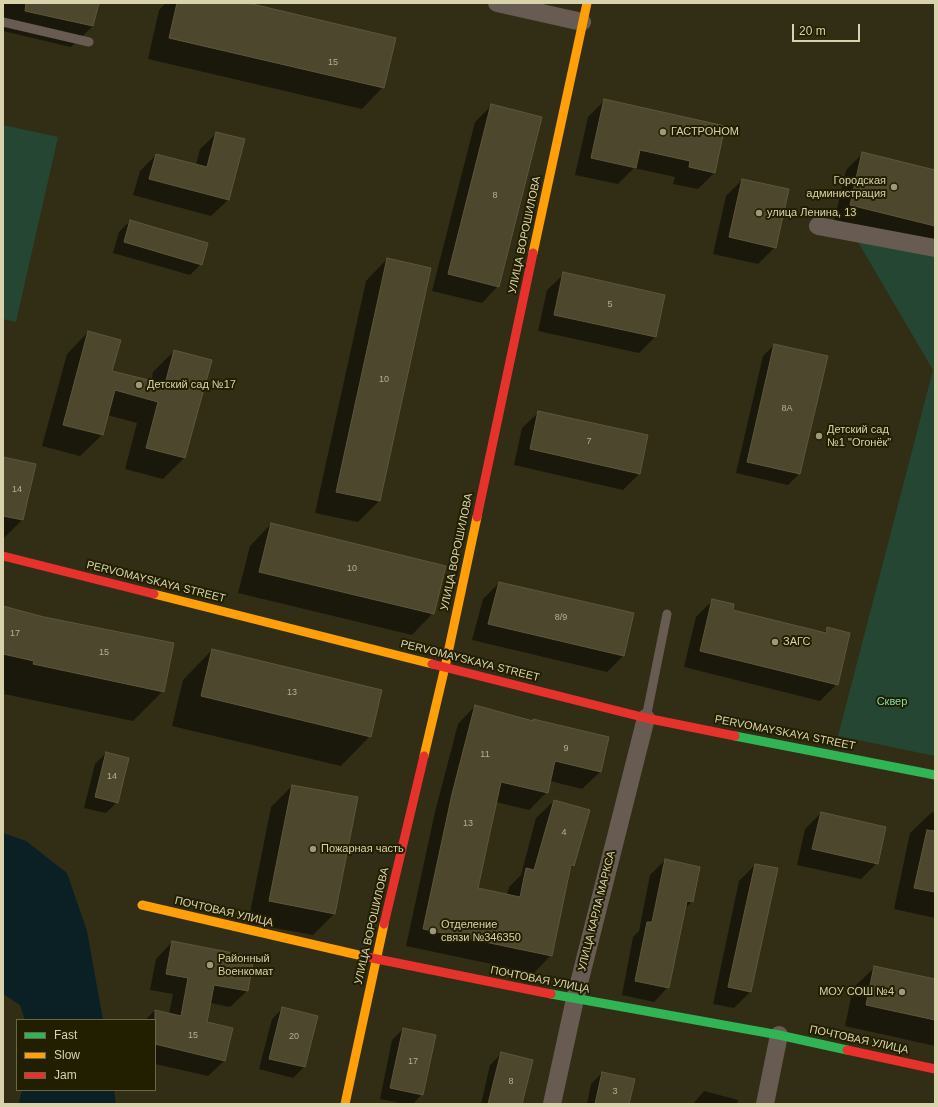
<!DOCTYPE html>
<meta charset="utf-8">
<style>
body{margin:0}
#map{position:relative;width:938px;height:1107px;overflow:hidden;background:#312e15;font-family:Arial,sans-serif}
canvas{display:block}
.frame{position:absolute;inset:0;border:4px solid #d8d3ad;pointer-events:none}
.legend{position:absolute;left:16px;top:1019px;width:140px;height:72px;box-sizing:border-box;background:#221e00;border:1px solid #6b6645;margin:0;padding:5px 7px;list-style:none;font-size:12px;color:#d8d3ad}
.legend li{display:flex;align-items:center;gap:8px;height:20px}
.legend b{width:20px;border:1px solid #6b6645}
.scale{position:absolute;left:792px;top:24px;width:68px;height:18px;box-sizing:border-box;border:2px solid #d8d3ad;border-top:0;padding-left:5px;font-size:12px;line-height:14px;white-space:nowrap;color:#d8d3ad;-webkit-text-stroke:3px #221e00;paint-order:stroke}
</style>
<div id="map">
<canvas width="938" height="1107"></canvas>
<div class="frame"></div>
<ul class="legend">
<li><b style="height:5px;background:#30b455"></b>Fast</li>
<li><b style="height:5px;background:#ff9f0a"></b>Slow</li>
<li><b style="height:5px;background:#e5322d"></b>Jam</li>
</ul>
<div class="scale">20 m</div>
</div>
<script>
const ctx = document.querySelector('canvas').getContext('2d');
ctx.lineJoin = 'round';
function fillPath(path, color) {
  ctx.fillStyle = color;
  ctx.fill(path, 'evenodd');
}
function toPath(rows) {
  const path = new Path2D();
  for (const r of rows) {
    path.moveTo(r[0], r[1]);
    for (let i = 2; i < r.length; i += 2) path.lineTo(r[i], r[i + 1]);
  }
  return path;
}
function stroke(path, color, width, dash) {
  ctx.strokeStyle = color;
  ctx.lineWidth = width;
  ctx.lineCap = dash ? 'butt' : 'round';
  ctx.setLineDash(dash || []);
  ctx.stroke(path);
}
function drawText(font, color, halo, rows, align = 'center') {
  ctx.font = font + ' Arial,sans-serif';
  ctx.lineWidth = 4;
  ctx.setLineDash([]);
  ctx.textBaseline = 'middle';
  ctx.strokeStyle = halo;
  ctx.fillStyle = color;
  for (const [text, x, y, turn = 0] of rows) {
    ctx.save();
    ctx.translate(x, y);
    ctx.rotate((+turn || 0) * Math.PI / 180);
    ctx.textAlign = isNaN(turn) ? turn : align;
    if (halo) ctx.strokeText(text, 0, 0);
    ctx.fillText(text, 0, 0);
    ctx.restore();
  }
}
const green = toPath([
 [3,125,58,137,16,322,3,319],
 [855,237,935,255,935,756,838,736,933,370]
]);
const water = toPath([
 [3,833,26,841,67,873,87,931,103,1020,25,1020,20,1005,3,994],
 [22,1090,114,1090,116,1104,20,1104,19,1102]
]);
const shadow = toPath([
 [3,3,98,3,93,26,71,47,3,31],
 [166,3,244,3,383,87,362,109,148,59,159,10],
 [605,100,714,173,698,189,673,184,675,177,634,168,618,184,575,175,588,117],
 [491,106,498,286,482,303,432,291,475,122],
 [217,133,244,140,228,200,211,216,133,195,140,171,156,155,196,165,200,149],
 [863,153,935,171,935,246,834,221,846,170],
 [742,180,775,247,758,264,713,254,726,196],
 [130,221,201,264,190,275,113,253,119,232],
 [387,259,430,269,379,501,358,522,315,513,366,281],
 [564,274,655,337,639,353,538,331,547,290],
 [88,332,111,371,151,382,153,372,174,351,184,458,163,479,125,469,137,423,107,415,102,435,80,456,42,446,67,354],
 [774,345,826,357,799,474,788,485,736,473,763,356],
 [539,412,639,474,623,490,514,465,522,428],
 [3,458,35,465,22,520,3,539],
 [271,524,433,613,412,635,238,593,250,546],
 [499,583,623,656,607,672,472,640,483,599],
 [713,600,732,611,823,633,828,628,837,684,820,701,684,667,696,617],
 [3,607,163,691,133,721,4,694,5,691,3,691],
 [212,650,370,736,341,766,172,726,183,680],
 [475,706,532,722,534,720,600,772,582,789,550,781,547,792,529,810,496,802,477,889,507,895,509,887,521,875,536,818,554,801,574,865,569,870,551,955,534,973,406,946,435,812,458,724],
 [106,753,117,802,106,813,84,808,95,764],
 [292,786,334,914,313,935,248,923,271,807],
 [932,812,935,813,935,918,894,909,910,833],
 [821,813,877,863,861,879,797,865,805,829],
 [665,860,692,902,684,909,668,987,654,1002,622,995,633,937,639,931,650,875],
 [755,865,750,992,734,1008,713,1004,739,881],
 [172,942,247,991,230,1007,210,1003,206,1023,225,1060,208,1076,155,1064,155,1020,145,1020,154,1011,169,1014,173,994,150,990,156,959],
 [875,967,935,980,935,1046,845,1026,853,988],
 [283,1008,317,1017,304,1067,293,1078,259,1069,272,1019],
 [403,1029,422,1094,413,1104,405,1104,380,1099,392,1040],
 [501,1054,521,1104,481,1104,490,1065],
 [602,1073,628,1104,587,1104,591,1084],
 [704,1091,738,1100,737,1104,693,1104]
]);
const building = toPath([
 [26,3,99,3,93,26,25,11,26,3],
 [177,3,248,3,396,38,384,88,169,38,177,3],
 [604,99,725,126,715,173,689,167,690,161,640,150,636,168,591,158,604,99],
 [491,104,542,117,499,287,448,274,491,104],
 [216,132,245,139,229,200,149,179,156,154,207,167,216,132],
 [862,152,935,170,935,226,850,205,862,152],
 [742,179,789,189,776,248,729,237,742,179],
 [130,220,208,243,202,265,124,242,130,220],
 [387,258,431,268,380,501,336,492,387,258],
 [563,272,665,295,656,337,554,315,563,272],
 [88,331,121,340,112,371,165,384,174,350,212,360,185,458,146,448,158,402,115,390,103,435,63,425,88,331],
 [774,344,828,356,800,474,747,462,774,344],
 [538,411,648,435,640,474,530,449,538,411],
 [3,457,36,464,23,520,3,516,3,457],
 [271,523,446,566,434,614,259,572,271,523],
 [499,582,634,613,624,656,488,624,499,582],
 [712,599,734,604,733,610,826,633,827,627,850,633,838,685,700,651,712,599],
 [3,606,44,617,174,643,164,692,33,664,34,661,3,654,3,606],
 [212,649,382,690,371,737,201,696,212,649],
 [475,705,533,721,533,719,609,737,601,772,555,761,548,793,501,782,478,888,520,897,526,868,534,870,554,800,590,810,574,866,571,865,552,956,423,929,452,794,475,705],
 [106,752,129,758,118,803,95,797,106,752],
 [292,785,358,797,335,914,269,901,292,785],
 [821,812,886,827,878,864,812,849,821,812],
 [927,830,935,831,935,892,914,888,927,830],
 [665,859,700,867,693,902,687,901,669,988,635,981,647,922,652,922,665,859],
 [755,864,778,868,751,992,728,987,755,864],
 [172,941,254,957,248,991,214,985,207,1022,233,1028,225,1061,155,1044,155,1010,181,1016,188,978,166,974,172,941],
 [874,966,935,979,935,1020,866,1005,874,966],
 [282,1007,318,1016,305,1067,269,1059,282,1007],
 [403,1028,436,1035,423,1095,390,1088,403,1028],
 [501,1052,533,1060,522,1104,488,1104,501,1052],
 [602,1072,635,1079,629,1104,595,1104,602,1072]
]);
const lane = toPath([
 [3,22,89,42],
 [646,718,667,614]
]);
const street = toPath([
 [497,3,582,22],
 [818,226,935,248],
 [552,1104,575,999,646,718],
 [765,1104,779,1035]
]);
const fast = toPath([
 [735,736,935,775],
 [551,994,779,1035,847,1050]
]);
const slow = toPath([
 [533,253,587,3],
 [154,594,432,664],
 [424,756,445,667,477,517],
 [142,905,367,957],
 [345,1104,384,924]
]);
const jam = toPath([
 [477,517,533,253],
 [3,556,154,594],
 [432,664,646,718,735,736],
 [384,924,424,756],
 [367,957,551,994],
 [847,1050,935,1069]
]);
const markers = [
 [663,132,4,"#9e9978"],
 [894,187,4,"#9e9978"],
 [759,213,4,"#9e9978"],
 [139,385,4,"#9e9978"],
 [819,436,4,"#9e9978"],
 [775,642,4,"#9e9978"],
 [313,849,4,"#9e9978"],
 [433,931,4,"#9e9978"],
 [210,965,4,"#9e9978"],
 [902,992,4,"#9e9978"]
];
const numberNames = [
 ["15",333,63],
 ["8",495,196],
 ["5",610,305],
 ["10",384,380],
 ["8А",787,409],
 ["7",589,442],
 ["14",17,490],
 ["10",352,569],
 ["8/9",561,618],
 ["17",15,634],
 ["15",104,653],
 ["13",292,693],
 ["9",566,749],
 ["11",485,755],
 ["14",112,777],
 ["13",468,824],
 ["4",564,833],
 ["15",193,1036],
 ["20",294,1037],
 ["17",413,1062],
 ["8",511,1082],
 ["3",615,1092]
];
const poiNames = [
 ["ГАСТРОНОМ",671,132],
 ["Городская",886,181,"right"],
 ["администрация",886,194,"right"],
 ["улица Ленина, 13",767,213],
 ["Детский сад №17",147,385],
 ["Детский сад",827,430],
 ["№1 \"Огонёк\"",827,443],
 ["ЗАГС",783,642],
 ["Пожарная часть",321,849],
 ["Отделение",441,925],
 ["связи №346350",441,938],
 ["Районный",218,959],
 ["Военкомат",218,972],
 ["МОУ СОШ №4",894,992,"right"]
];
const streetNames = [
 ["УЛИЦА ВОРОШИЛОВА",525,235,-78],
 ["УЛИЦА ВОРОШИЛОВА",457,552,-78],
 ["PERVOMAYSKAYA STREET",156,582,14],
 ["PERVOMAYSKAYA STREET",470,661,14],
 ["PERVOMAYSKAYA STREET",785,733,11],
 ["УЛИЦА КАРЛА МАРКСА",597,911,-76],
 ["ПОЧТОВАЯ УЛИЦА",224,912,13],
 ["УЛИЦА ВОРОШИЛОВА",372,926,-77],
 ["ПОЧТОВАЯ УЛИЦА",540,980,11],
 ["ПОЧТОВАЯ УЛИЦА",859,1040,12]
];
const parkNames = [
 ["Сквер",892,702]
];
fillPath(green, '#244632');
fillPath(water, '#0b2025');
fillPath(shadow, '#0007');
fillPath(building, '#4d472e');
stroke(building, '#5e5638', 1);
stroke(lane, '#685b52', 9);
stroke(street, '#685b52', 18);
stroke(fast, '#30b455', 9);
stroke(slow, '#ff9f0a', 9);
stroke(jam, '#e5322d', 9);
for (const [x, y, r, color] of markers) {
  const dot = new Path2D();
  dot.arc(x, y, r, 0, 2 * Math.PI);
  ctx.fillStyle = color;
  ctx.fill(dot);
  stroke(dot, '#221e00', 1.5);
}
drawText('9px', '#b5b08d', null, numberNames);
drawText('11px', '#d8d3ad', '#221e00', poiNames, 'left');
drawText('11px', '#d8d3ad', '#221e00', streetNames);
drawText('11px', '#7eddb0', '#221e00', parkNames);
</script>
